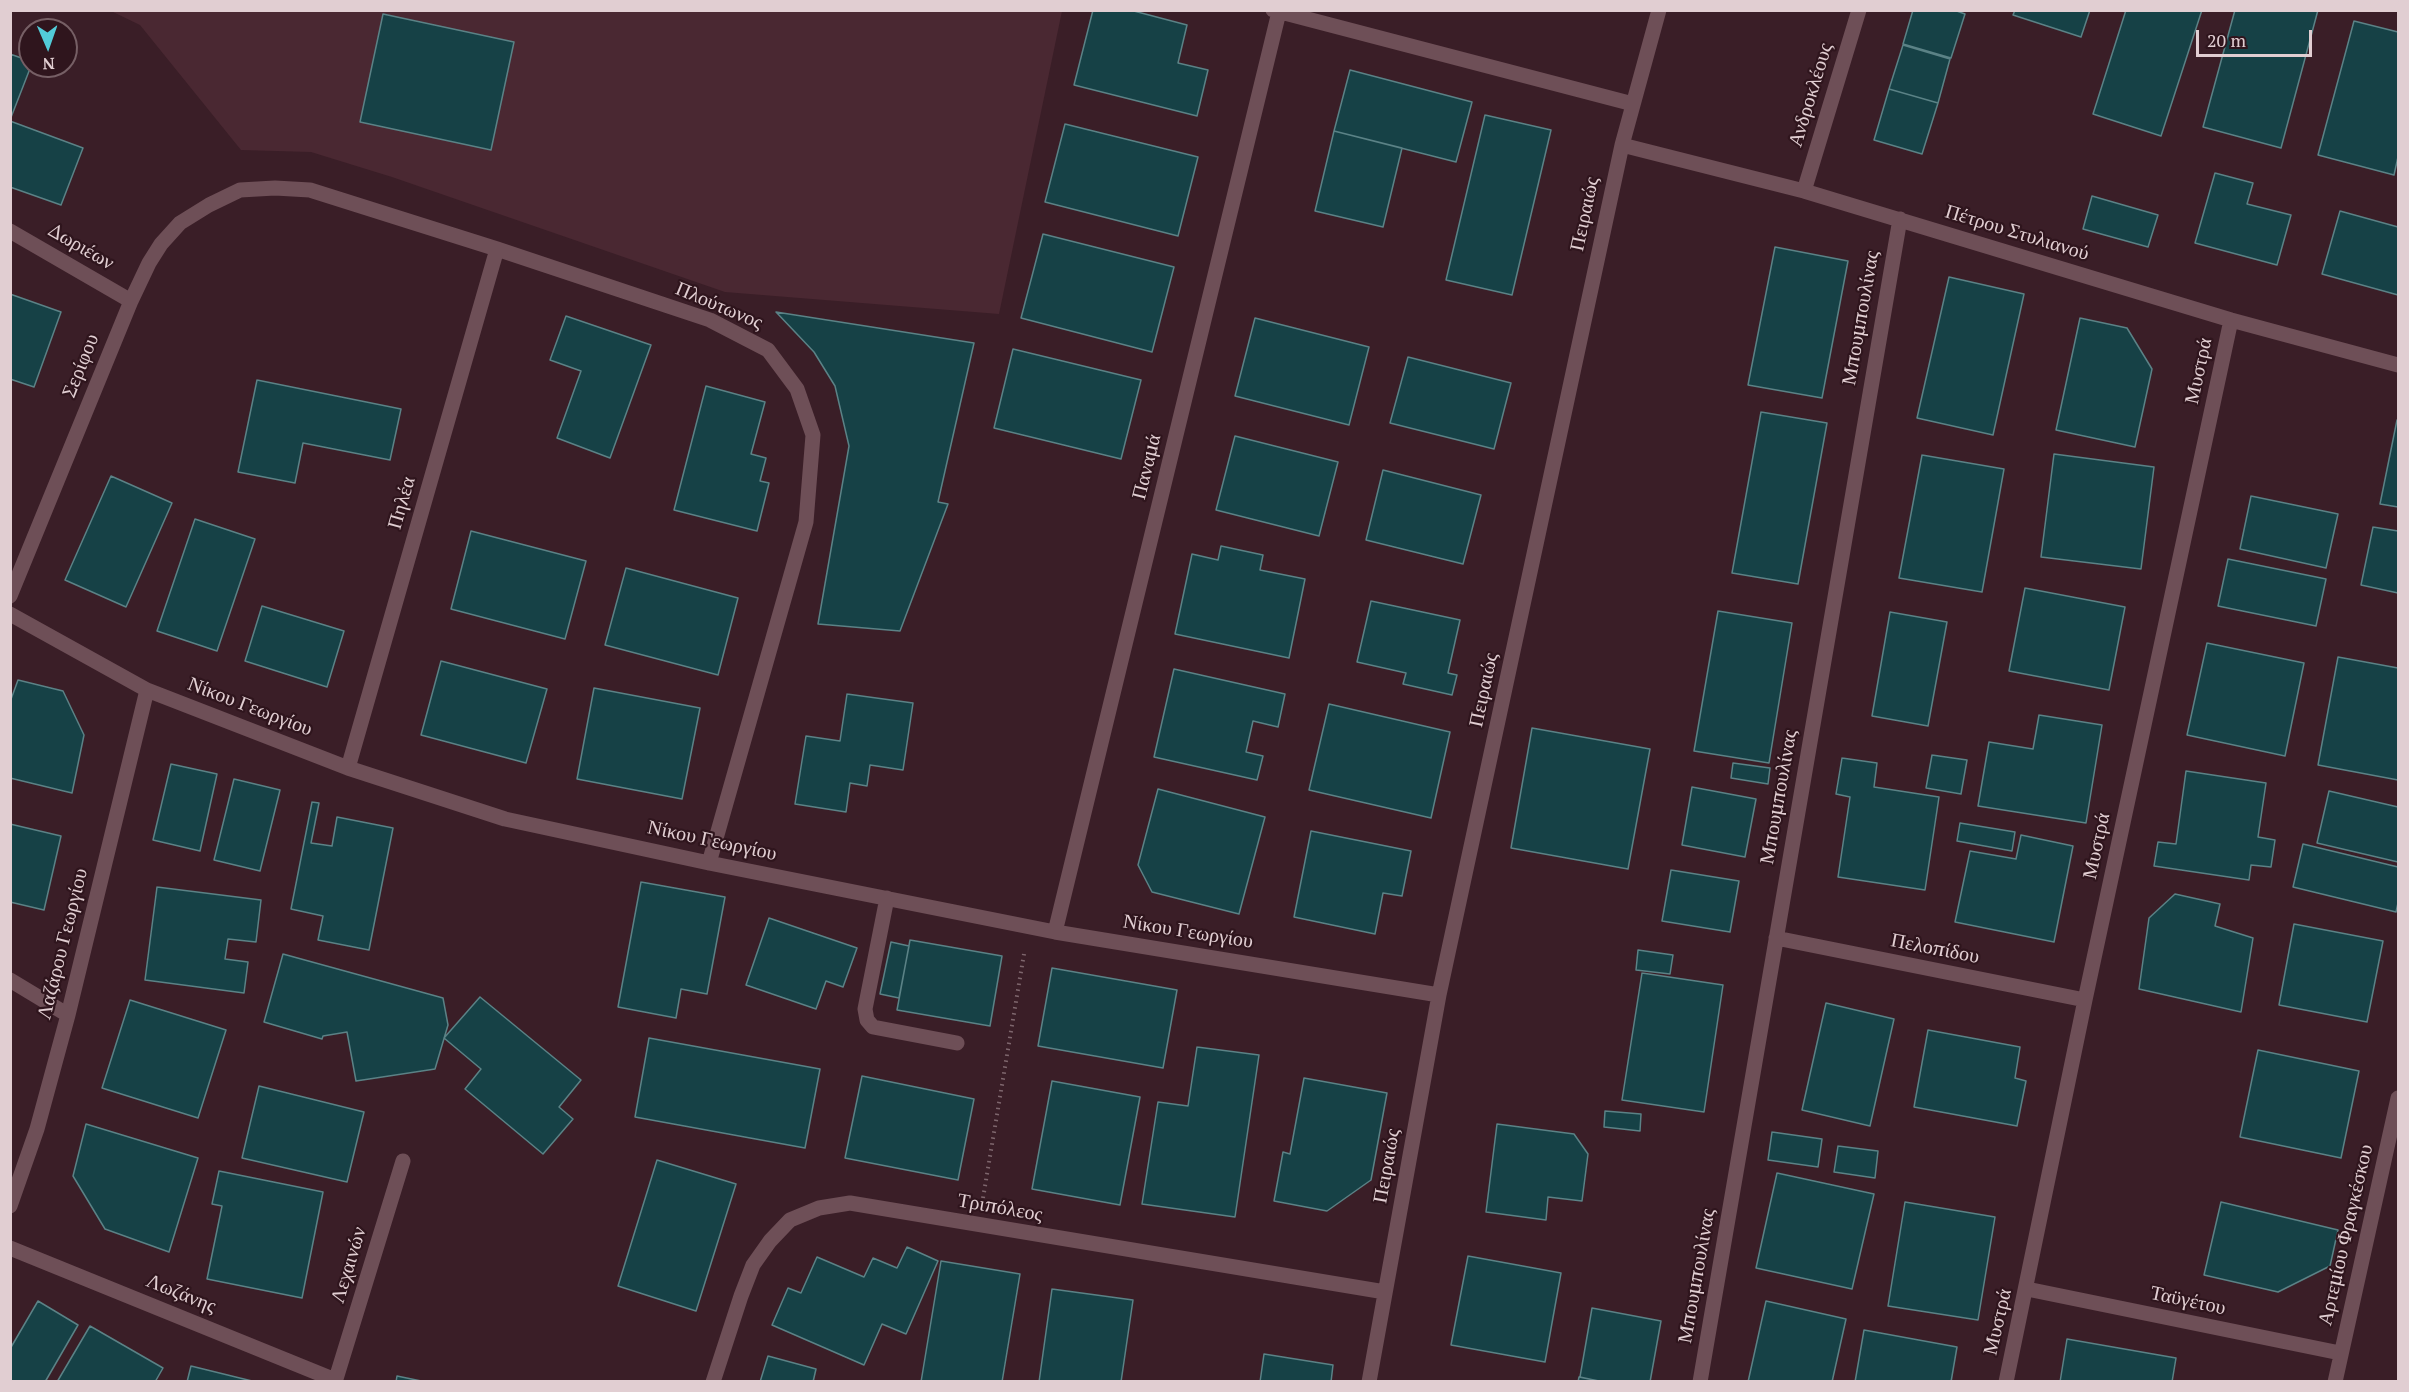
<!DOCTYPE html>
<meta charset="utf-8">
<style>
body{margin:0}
#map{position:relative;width:2409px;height:1392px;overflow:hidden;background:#3a1e27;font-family:"PT Serif",serif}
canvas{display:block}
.frame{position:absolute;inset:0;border:12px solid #e1ced2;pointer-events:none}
.north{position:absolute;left:18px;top:18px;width:60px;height:60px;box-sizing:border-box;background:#2f151d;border:2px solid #765f65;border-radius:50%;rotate:178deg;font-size:16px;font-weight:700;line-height:24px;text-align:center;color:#e1ced2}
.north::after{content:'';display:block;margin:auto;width:21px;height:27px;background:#52cbd8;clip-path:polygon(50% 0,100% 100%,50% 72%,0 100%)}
.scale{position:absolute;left:2196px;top:30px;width:116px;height:27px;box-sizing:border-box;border:3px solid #e1ced2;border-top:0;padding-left:8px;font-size:18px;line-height:21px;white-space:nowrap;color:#e1ced2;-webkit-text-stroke:4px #2f151d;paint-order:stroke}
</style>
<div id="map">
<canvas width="2409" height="1392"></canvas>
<div class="frame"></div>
<div class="north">N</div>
<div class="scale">20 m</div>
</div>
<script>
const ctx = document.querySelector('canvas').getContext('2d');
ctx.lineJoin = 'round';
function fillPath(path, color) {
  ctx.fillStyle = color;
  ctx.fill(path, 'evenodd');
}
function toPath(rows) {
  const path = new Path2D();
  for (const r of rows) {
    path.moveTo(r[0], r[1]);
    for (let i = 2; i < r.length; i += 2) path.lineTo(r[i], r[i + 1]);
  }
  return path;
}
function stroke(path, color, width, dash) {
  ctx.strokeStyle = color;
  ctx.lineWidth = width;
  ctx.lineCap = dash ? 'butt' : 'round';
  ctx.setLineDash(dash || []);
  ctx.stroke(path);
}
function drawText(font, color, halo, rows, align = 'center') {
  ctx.font = font + ' "PT Serif",serif';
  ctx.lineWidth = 4.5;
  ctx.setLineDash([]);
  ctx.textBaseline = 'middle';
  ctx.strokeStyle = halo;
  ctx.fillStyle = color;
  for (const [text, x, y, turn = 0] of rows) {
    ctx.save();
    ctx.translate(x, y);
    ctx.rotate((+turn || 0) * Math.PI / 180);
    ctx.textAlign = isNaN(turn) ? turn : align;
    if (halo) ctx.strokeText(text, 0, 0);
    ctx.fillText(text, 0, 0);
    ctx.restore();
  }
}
const built = toPath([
 [111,11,1062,11,999,314,725,292,392,177,311,152,241,150,140,25]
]);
const building = toPath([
 [1093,10,1130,10,1187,25,1178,63,1208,70,1197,116,1074,85,1093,10],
 [1913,10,1954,10,1965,14,1951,58,1903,44,1913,10],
 [2015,10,2090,10,2081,37,2013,15,2015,10],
 [2126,10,2202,10,2161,136,2093,114,2126,10],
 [2235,10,2318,10,2281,148,2203,127,2235,10],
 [383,14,514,42,491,150,360,122,383,14],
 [2354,21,2398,32,2398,157,2394,175,2318,155,2354,21],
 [1903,45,1950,59,1938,103,1889,89,1903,45],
 [10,54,30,61,31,66,10,120,10,54],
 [1350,70,1472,102,1456,162,1334,131,1350,70],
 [1889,89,1938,103,1922,154,1874,140,1889,89],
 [1485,115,1551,130,1512,295,1446,280,1485,115],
 [10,121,83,148,61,205,10,187,10,121],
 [1065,124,1198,157,1178,236,1045,202,1065,124],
 [1334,131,1402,148,1383,227,1315,211,1334,131],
 [2215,173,2253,183,2247,204,2291,215,2277,265,2195,243,2215,173],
 [2092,196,2158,215,2148,247,2083,229,2092,196],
 [2340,211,2398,227,2398,295,2322,274,2340,211],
 [1043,234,1174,267,1152,352,1021,318,1043,234],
 [1775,247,1848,261,1822,398,1748,385,1775,247],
 [1949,277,2024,294,1993,435,1917,418,1949,277],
 [10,294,61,312,34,387,10,379,10,294],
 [776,312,974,343,938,502,948,504,900,631,818,624,849,446,835,386,814,352,776,312],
 [566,316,651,345,610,458,557,438,581,371,550,360,566,316],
 [1255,318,1369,347,1349,425,1235,396,1255,318],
 [2080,318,2127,328,2152,369,2135,447,2056,430,2080,318],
 [1013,349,1141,380,1121,459,994,428,1013,349],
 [1408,357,1511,383,1494,449,1390,423,1408,357],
 [257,380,401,409,390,460,303,443,295,483,238,472,257,380],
 [706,386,765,402,751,454,766,458,760,481,769,483,757,531,674,510,706,386],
 [1761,412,1827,423,1798,584,1732,573,1761,412],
 [2397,420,2398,421,2398,507,2380,504,2397,420],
 [1235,436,1338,462,1319,536,1216,510,1235,436],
 [2054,454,2154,467,2141,569,2041,557,2054,454],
 [1922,455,2004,469,1982,592,1899,578,1922,455],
 [1383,470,1481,495,1463,564,1366,540,1383,470],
 [111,476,172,503,126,607,65,580,111,476],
 [2251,496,2338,514,2326,568,2240,549,2251,496],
 [195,519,255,539,217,651,157,631,195,519],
 [2373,527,2398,531,2398,593,2361,585,2373,527],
 [471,531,586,561,565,639,451,609,471,531],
 [1221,546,1263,555,1260,570,1305,579,1289,658,1175,634,1192,554,1218,560,1221,546],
 [2228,559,2326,579,2316,626,2218,606,2228,559],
 [626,568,738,598,718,675,605,645,626,568],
 [2025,588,2125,607,2109,690,2009,671,2025,588],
 [1371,601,1460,620,1448,673,1457,675,1452,695,1403,684,1406,673,1357,662,1371,601],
 [262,606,344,631,327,687,245,661,262,606],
 [1718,611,1792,623,1769,763,1694,751,1718,611],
 [1890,612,1947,622,1928,726,1872,716,1890,612],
 [2207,643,2304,663,2285,756,2187,735,2207,643],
 [2338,657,2398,668,2398,780,2318,765,2338,657],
 [441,661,547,689,526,763,421,735,441,661],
 [1174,669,1285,694,1278,727,1253,721,1246,752,1263,756,1257,780,1154,757,1174,669],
 [18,680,63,691,84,735,72,793,10,778,10,702,18,680],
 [594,688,700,708,682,799,577,779,594,688],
 [847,694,913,703,903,770,870,765,867,786,850,783,846,812,795,804,806,736,840,741,847,694],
 [1329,704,1450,732,1431,818,1309,790,1329,704],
 [2039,715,2102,725,2086,823,1978,806,1989,742,2033,749,2039,715],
 [1532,728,1650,749,1628,869,1511,848,1532,728],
 [1932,755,1967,760,1961,794,1926,788,1932,755],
 [1842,758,1877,763,1874,787,1939,797,1925,890,1838,877,1850,797,1836,794,1842,758],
 [1733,763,1770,768,1768,784,1731,778,1733,763],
 [171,764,217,774,200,851,153,840,171,764],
 [2186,771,2266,783,2258,837,2275,840,2271,867,2251,865,2249,880,2154,866,2158,842,2176,844,2186,771],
 [234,779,280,790,260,871,214,860,234,779],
 [1692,787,1756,799,1745,857,1682,845,1692,787],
 [1158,789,1265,817,1239,914,1152,892,1138,865,1158,789],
 [2329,791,2398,807,2398,862,2317,843,2329,791],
 [312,802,319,803,311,843,332,846,337,817,393,828,369,950,318,940,323,916,291,909,312,802],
 [1960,823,2015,832,2012,851,1957,841,1960,823],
 [10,824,61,836,44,910,10,902,10,824],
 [1311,831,1411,851,1402,896,1383,893,1375,934,1294,917,1311,831],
 [2021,835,2073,846,2054,942,1955,922,1970,851,2016,859,2021,835],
 [2303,844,2398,867,2398,903,2396,912,2293,887,2303,844],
 [1671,870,1739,881,1730,932,1662,921,1671,870],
 [641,882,725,897,707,994,681,989,676,1018,618,1007,641,882],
 [157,887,261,900,256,942,228,939,225,959,248,962,244,993,145,980,157,887],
 [2175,894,2220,904,2215,926,2253,938,2241,1012,2139,989,2149,918,2175,894],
 [769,918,857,948,843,987,826,981,816,1009,746,985,769,918],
 [2294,924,2383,941,2367,1022,2279,1005,2294,924],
 [910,940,1002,956,990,1026,897,1010,910,940],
 [891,942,909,946,899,998,880,994,891,942],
 [1638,950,1673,955,1670,974,1636,970,1638,950],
 [283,954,443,998,448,1025,435,1069,356,1081,347,1032,323,1036,322,1039,264,1022,283,954],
 [1052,968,1177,990,1163,1068,1038,1046,1052,968],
 [1642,973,1723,985,1704,1112,1622,1100,1642,973],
 [480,997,581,1080,559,1107,573,1119,543,1154,465,1089,481,1069,444,1038,480,997],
 [130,1000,226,1030,198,1118,102,1088,130,1000],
 [1826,1003,1894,1019,1870,1126,1802,1110,1826,1003],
 [1928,1030,2020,1047,2015,1078,2026,1081,2017,1126,1914,1107,1928,1030],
 [649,1038,820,1069,805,1148,635,1117,649,1038],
 [1197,1047,1259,1055,1235,1217,1142,1204,1158,1102,1188,1106,1197,1047],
 [2258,1050,2359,1071,2341,1158,2240,1137,2258,1050],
 [862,1076,974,1099,958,1180,845,1158,862,1076],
 [1304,1078,1387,1093,1371,1180,1327,1211,1274,1201,1283,1152,1290,1154,1304,1078],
 [1052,1081,1140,1097,1120,1205,1032,1189,1052,1081],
 [259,1086,364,1112,347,1182,242,1158,259,1086],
 [1605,1111,1641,1114,1640,1131,1604,1127,1605,1111],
 [86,1124,198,1158,169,1252,105,1229,73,1176,86,1124],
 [1497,1124,1574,1134,1588,1154,1582,1201,1548,1197,1546,1220,1486,1212,1497,1124],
 [1772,1132,1822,1139,1818,1167,1768,1160,1772,1132],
 [1838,1146,1878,1151,1875,1178,1834,1172,1838,1146],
 [657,1160,736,1184,696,1311,618,1286,657,1160],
 [219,1171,323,1192,302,1298,207,1279,222,1206,212,1204,219,1171],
 [1777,1173,1874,1194,1852,1289,1756,1268,1777,1173],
 [1905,1202,1995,1217,1978,1320,1888,1306,1905,1202],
 [2221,1202,2338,1230,2330,1266,2278,1292,2204,1275,2221,1202],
 [907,1247,938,1261,906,1334,882,1324,864,1365,772,1325,788,1288,801,1293,817,1257,864,1277,873,1258,897,1268,907,1247],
 [1468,1256,1561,1273,1545,1362,1451,1345,1468,1256],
 [941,1261,1020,1274,1002,1382,921,1382,941,1261],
 [1052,1289,1133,1300,1121,1382,1039,1382,1052,1289],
 [38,1301,78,1325,45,1382,10,1382,10,1349,38,1301],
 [1766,1301,1846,1319,1832,1382,1748,1382,1766,1301],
 [1592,1308,1661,1321,1650,1382,1603,1382,1580,1377,1592,1308],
 [90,1326,163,1368,155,1382,57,1382,90,1326],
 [1864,1330,1957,1347,1951,1382,1855,1382,1864,1330],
 [2067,1339,2176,1358,2172,1382,2060,1382,2067,1339],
 [1264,1354,1333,1365,1331,1382,1260,1382,1264,1354],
 [768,1356,816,1369,813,1382,760,1382,768,1356],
 [191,1366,252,1381,253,1382,187,1382,191,1366],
 [397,1376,426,1382,396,1382,397,1376],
 [1579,1377,1604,1382,1578,1382,1579,1377]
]);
const path = toPath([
 [983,1198,1024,954]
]);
const minor = toPath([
 [1273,10,1633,104],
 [1622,145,1804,191,2231,320,2398,365],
 [1804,191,1859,10],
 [10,231,131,301],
 [10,596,131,301,149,263,161,244,180,223,209,205,240,190,275,188,310,190,497,249,710,320,768,350,797,389,813,435,806,522,709,863],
 [10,614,147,690,348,768,505,819,709,863,1055,932,1439,995],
 [348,768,497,249],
 [887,898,865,1009,867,1020,873,1027,957,1043],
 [1055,932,1279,12],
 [1776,938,2085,1000],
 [10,980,68,1015],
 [10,1206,37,1129,68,1015,147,690],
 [10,1248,335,1380],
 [2027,1289,2340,1353],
 [335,1382,403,1161],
 [713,1382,741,1296,753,1265,770,1241,790,1220,819,1208,850,1203,1385,1292],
 [1369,1382,1439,995,1622,145,1659,10],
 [1700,1382,1900,219],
 [2006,1382,2085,1000,2231,320],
 [2335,1382,2398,1098]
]);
const streetNames = [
 ["Ανδροκλέους",1811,95,-73],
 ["Πειραιώς",1585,214,-78],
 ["Πέτρου Στυλιανού",2017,233,17],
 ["Δωριέων",81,247,30],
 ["Πλούτωνος",719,306,23],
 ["Μπουμπουλίνας",1861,318,-80],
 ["Σερίφου",81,366,-68],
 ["Μυστρά",2199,371,-78],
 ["Παναμά",1147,467,-76],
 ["Πηλέα",402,503,-74],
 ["Πειραιώς",1484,690,-78],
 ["Νίκου Γεωργίου",250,707,21],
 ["Μπουμπουλίνας",1779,797,-80],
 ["Νίκου Γεωργίου",712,841,12],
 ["Μυστρά",2097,846,-78],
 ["Νίκου Γεωργίου",1188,932,9],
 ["Λαζάρου Γεωργίου",63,944,-76],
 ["Πελοπίδου",1935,949,11],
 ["Πειραιώς",1387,1166,-80],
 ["Τριπόλεος",1000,1208,10],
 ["Αρτεμίου Φραγκέσκου",2346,1235,-77],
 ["Λεχαινών",349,1265,-73],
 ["Μπουμπουλίνας",1697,1276,-80],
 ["Λωζάνης",181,1294,22],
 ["Ταϋγέτου",2188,1301,12],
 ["Μυστρά",1998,1322,-77]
];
fillPath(built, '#4a2832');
fillPath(building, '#164146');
stroke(building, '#5b8286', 1.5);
stroke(path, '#7e666d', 4, [1.5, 4.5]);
stroke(minor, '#6e4f57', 15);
drawText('20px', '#e1ced2', '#2f151d', streetNames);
</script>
